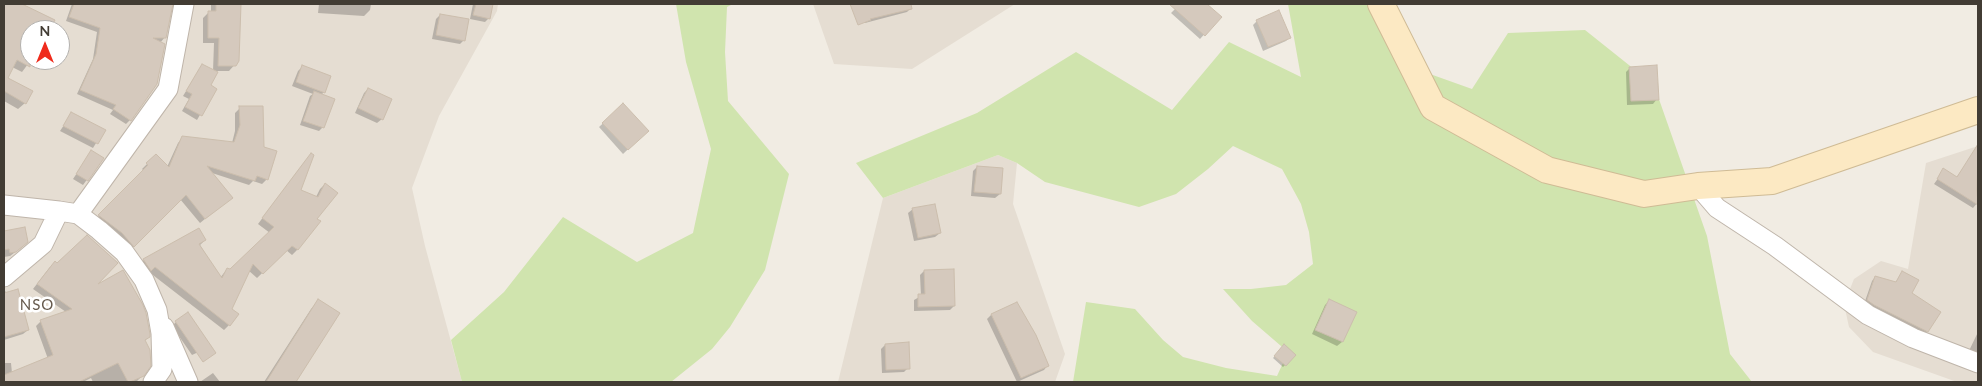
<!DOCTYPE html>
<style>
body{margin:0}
#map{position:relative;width:1982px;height:386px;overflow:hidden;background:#f1ece3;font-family:Lato,sans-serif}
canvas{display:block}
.frame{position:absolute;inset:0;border:5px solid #423c34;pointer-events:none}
.north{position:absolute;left:20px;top:20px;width:50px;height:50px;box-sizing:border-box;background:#fff;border:1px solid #b3b1ae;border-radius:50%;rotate:0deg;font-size:14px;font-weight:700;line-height:20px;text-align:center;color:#423c34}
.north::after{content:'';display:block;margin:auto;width:18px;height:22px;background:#ef2b1c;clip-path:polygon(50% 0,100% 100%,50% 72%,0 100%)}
</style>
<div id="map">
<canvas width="1982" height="386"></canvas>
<div class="frame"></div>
<div class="north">N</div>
</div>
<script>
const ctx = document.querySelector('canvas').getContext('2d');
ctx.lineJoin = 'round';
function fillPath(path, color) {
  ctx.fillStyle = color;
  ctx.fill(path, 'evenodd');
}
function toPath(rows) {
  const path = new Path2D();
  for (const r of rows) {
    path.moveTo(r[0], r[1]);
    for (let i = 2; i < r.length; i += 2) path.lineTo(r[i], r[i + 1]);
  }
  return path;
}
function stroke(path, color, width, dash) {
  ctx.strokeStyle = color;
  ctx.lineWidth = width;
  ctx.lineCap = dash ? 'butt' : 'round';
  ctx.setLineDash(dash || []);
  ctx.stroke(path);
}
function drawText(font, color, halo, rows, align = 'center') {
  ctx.font = font + ' Lato,sans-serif';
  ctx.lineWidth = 5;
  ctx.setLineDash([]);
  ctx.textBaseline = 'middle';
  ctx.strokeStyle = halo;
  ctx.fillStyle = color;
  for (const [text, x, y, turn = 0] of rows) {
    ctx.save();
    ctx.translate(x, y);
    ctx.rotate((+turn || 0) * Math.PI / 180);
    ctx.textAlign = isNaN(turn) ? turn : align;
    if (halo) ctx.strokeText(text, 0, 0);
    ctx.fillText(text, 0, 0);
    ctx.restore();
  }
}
const residential = toPath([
 [4,4,498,4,497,11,439,116,412,188,425,246,462,382,4,382],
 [30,30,60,30,60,60,30,60],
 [813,4,1015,4,912,69,834,64],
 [1978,146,1978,382,1957,382,1873,352,1849,327,1844,304,1854,279,1881,261,1908,269,1926,163],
 [998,155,1017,163,1013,204,1065,354,1055,382,838,382,883,198]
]);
const green = toPath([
 [676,4,733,4,727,7,725,52,728,101,789,174,765,270,730,327,712,349,671,382,462,382,451,340,504,292,563,217,637,262,693,233,711,149,686,62],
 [1288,4,1379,4,1416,69,1472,89,1508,33,1585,30,1654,85,1707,236,1730,354,1752,382,1073,382,1086,302,1135,309,1163,340,1183,357,1226,368,1277,376,1288,352,1252,321,1223,289,1251,289,1286,285,1313,264,1309,232,1301,204,1282,169,1233,146,1208,169,1176,194,1139,207,1045,182,1017,163,998,155,883,198,856,163,977,113,1076,52,1172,110,1229,42,1301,77]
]);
const shadow = toPath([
 [4,4,20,4,54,21,48,30,30,30,31,60,22,72,12,67,6,79,25,103,18,109,4,101],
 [72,4,171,4,165,37,160,43,130,120,126,124,110,114,113,110,77,94,93,59,97,32,66,21],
 [211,4,240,4,238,61,229,71,213,71,214,43,203,43,203,18,209,12,211,12],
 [319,4,371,4,370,10,364,16,318,13],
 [473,4,492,4,489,18,485,22,470,19],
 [862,4,910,4,911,8,907,12,865,23],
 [1180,4,1205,4,1220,17,1200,39,1171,13],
 [440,15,464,40,460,44,432,39,436,19],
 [1257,21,1290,37,1286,41,1263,51,1253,25],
 [202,65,209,86,215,89,197,120,182,111,189,99,183,96],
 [302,67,324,92,321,95,323,127,319,131,300,125,310,96,313,94,292,86,298,71],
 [1630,68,1657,99,1653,104,1627,105,1626,72],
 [368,89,382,119,377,123,355,113,364,93],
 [623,105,647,131,623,154,599,127],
 [240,108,263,148,267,179,262,184,253,181,249,185,212,173,226,202,200,223,180,199,129,251,94,221,144,171,142,169,156,155,167,167,178,143,183,137,232,143,235,131,235,113],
 [72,113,104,130,93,148,60,131],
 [91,152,102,159,83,185,73,179],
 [1974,153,1978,156,1978,185,1975,190,1978,192,1978,202,1973,208,1934,184,1944,170,1956,178],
 [306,160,299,191,316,197,320,189,325,184,316,219,297,250,292,255,286,250,257,278,248,270,231,309,229,325,224,330,149,272,139,265,144,260,199,229,205,240,200,245,220,278,227,269,230,270,270,233,258,224],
 [977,167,1000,194,995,198,971,196,973,171],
 [913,209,940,233,935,237,914,241,908,213],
 [24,229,22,247,10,256,4,257,4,232],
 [50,267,93,288,149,337,144,341,143,375,137,381,134,382,93,382,91,378,83,382,4,382,4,363,11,363,12,373,48,359,36,326,41,321,66,312,33,289],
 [924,271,954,306,950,310,914,311,914,300,921,296,920,275],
 [1902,273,1927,331,1923,335,1864,304,1872,281,1875,277,1895,283],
 [4,289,28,330,23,334,4,340],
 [318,301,338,313,294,382,264,382,311,309],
 [1329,301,1355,313,1342,342,1337,346,1312,334,1325,305],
 [1016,303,1048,365,1044,370,1017,382,987,319,991,315],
 [176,322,205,349,192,355,172,326],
 [1978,332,1978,360,1967,355],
 [885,345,908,368,904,372,882,373,881,349],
 [1284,346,1295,355,1283,367,1273,358],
 [213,373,220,382,199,382,200,382]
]);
const building = toPath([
 [4,4,22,4,55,20,50,30,30,30,30,67,17,60,8,78,33,91,26,104,4,91,4,4],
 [74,4,173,4,166,38,153,38,165,44,157,84,131,121,113,109,116,105,80,90,96,54,100,28,69,17,74,4],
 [216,4,241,4,239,61,236,66,218,66,219,38,208,38,208,11,216,11,216,4],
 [476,4,493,4,490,19,473,15,476,4],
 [850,4,911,4,912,9,870,19,871,20,858,25,850,4],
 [1169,4,1207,4,1222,17,1205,36,1169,4],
 [1279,10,1291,38,1268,47,1256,20,1279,10],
 [440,14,469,19,465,41,436,35,440,14],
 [202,64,218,72,211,85,217,89,202,116,185,107,192,94,186,91,202,64],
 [302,65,331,76,325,93,296,82,302,65],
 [1657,65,1659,100,1631,101,1629,67,1657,65],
 [368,88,392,99,383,120,358,108,368,88],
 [314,91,335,99,324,128,303,121,314,91],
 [623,103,649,131,628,150,602,123,623,103],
 [239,106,263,106,264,147,277,151,268,180,257,176,255,181,207,166,233,198,205,219,186,195,134,247,122,233,98,215,148,165,146,163,156,154,169,167,182,136,234,142,240,125,239,106],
 [71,112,106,130,98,144,63,126,71,112],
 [1978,144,1977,190,1978,205,1937,179,1943,168,1957,177,1978,144],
 [91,150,104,158,88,181,76,174,91,150],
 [311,153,314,155,301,190,318,197,325,183,338,193,317,219,321,221,298,250,292,246,263,274,253,264,232,309,239,314,230,326,155,267,151,271,143,259,199,228,206,240,199,244,222,278,227,268,230,269,274,227,262,218,311,153],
 [977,166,1003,168,1001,194,974,192,977,166],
 [935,204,941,233,918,238,912,208,935,204],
 [25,227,28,242,16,252,10,253,9,249,4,250,4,231,25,227],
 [87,235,118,263,98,284,123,270,143,305,146,313,150,334,150,337,145,340,150,350,151,366,144,376,130,382,128,382,118,363,79,382,4,382,4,375,53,355,40,320,72,309,37,284,55,261,57,263,87,235],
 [954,269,955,306,918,307,918,294,925,294,924,270,954,269],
 [1902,271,1919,280,1912,293,1941,312,1928,332,1874,305,1867,300,1875,276,1896,282,1902,271],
 [18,289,29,330,4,337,4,293,18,289],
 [318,299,340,313,296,382,266,382,318,299],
 [1329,299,1357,312,1343,342,1315,330,1329,299],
 [1017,302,1036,335,1049,366,1021,378,991,314,1017,302],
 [188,312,216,353,203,362,175,321,188,312],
 [909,342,910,369,886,370,885,344,909,342],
 [1284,344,1296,355,1286,366,1274,356,1284,344]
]);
const street = toPath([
 [1698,186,1717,208,1775,246,1868,315,1913,338,1978,363],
 [4,205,59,211],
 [78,214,99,230,124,252,144,280,157,310,161,333,162,369,153,382],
 [4,277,43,244,59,211,78,214,168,89,184,4],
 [164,327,188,382]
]);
const secondary = toPath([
 [1381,4,1433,107,1547,170,1644,194,1698,186,1772,181,1978,110]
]);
const quarterNames = [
 ["NSO",37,305]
];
fillPath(residential, '#e5ddd2');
fillPath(green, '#d0e4ae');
fillPath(shadow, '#0003');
fillPath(building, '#d5c9bd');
stroke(building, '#ccbead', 1);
stroke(street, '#bfb5aa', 21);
stroke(secondary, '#cfbb95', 28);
stroke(street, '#fff', 19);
stroke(secondary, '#fce9c3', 26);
ctx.letterSpacing = '1px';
drawText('15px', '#65594c', '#fff', quarterNames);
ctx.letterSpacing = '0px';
</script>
